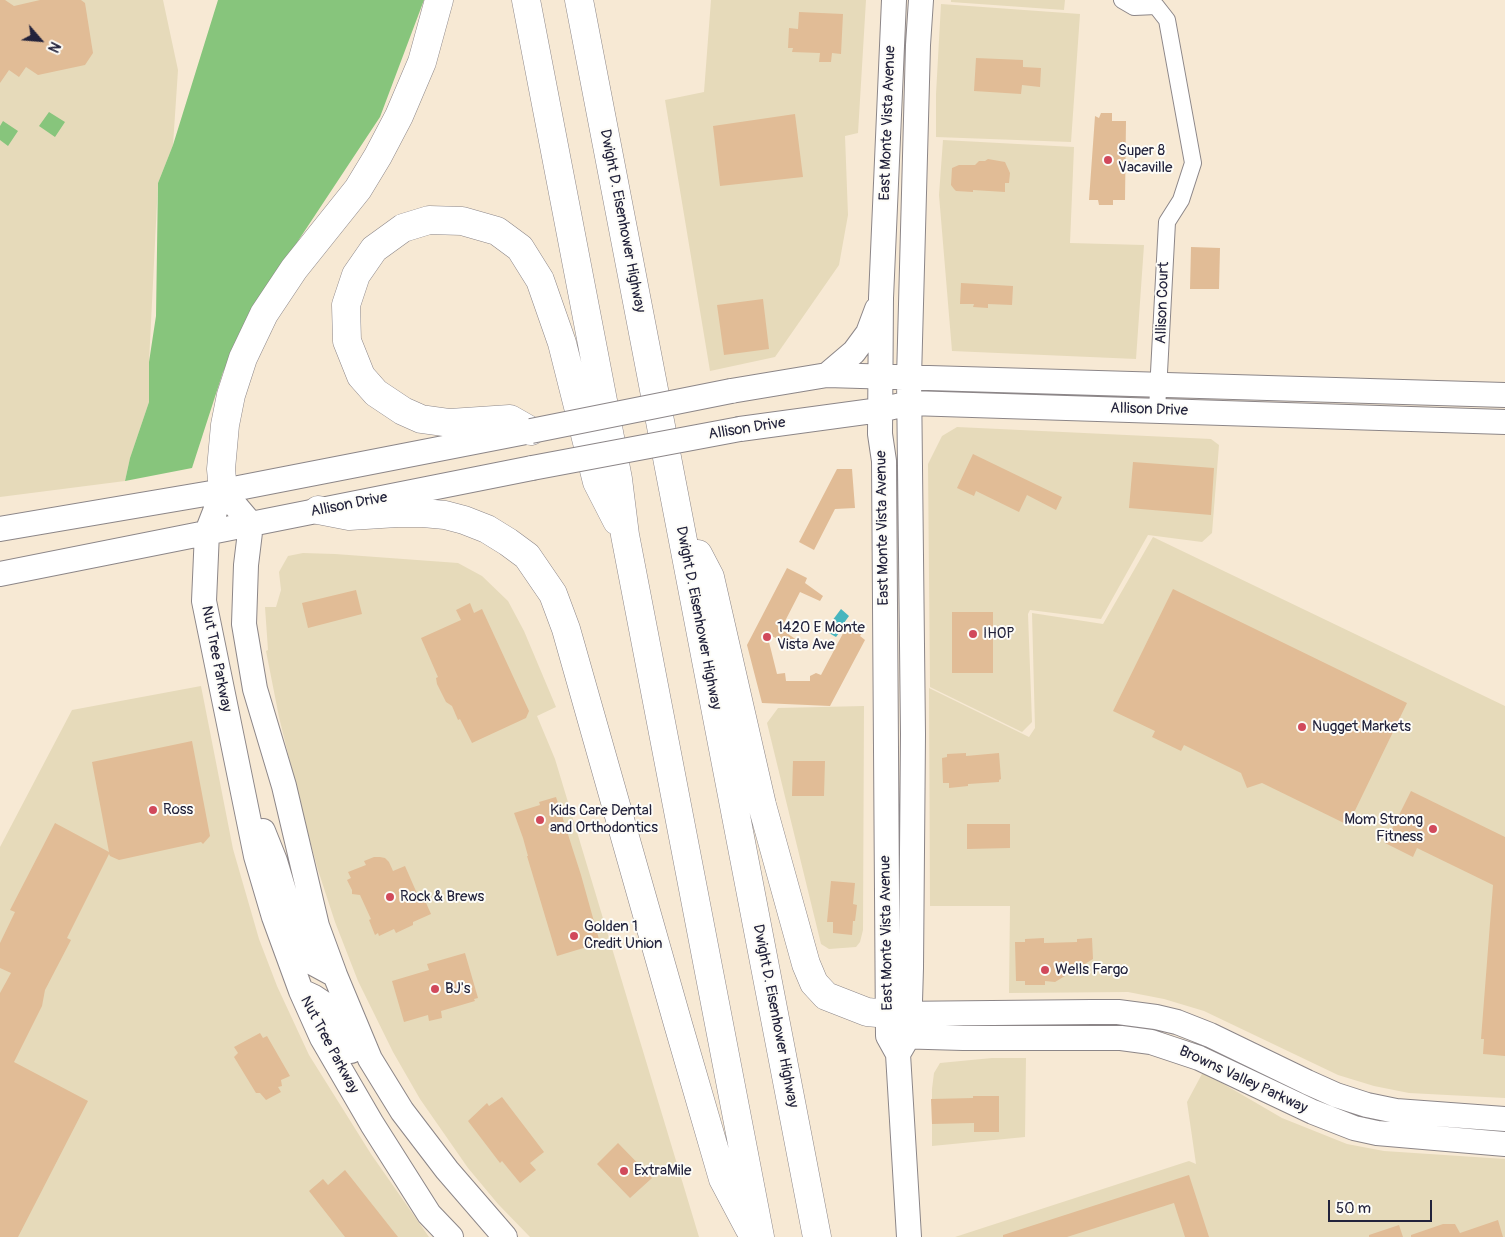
<!DOCTYPE html>
<style>
body{margin:0}
#map{position:relative;width:1505px;height:1237px;overflow:hidden;background:#f7e9d4;font-family:Pangolin,sans-serif}
canvas{display:block}
.north{position:absolute;left:15px;top:15px;width:50px;height:50px;-webkit-text-stroke:4px #fdfcf7;paint-order:stroke;rotate:117deg;font-size:14px;font-weight:700;line-height:20px;text-align:center;color:#22223b}
.north::after{content:'';display:block;margin:auto;width:18px;height:22px;background:#22223b;clip-path:polygon(50% 0,100% 100%,50% 72%,0 100%)}
.scale{position:absolute;left:1328px;top:1200px;width:104px;height:22px;box-sizing:border-box;border:2px solid #22223b;border-top:0;padding-left:6px;font-size:15px;line-height:18px;white-space:nowrap;color:#22223b;-webkit-text-stroke:4px #fdfcf7;paint-order:stroke}
</style>
<div id="map">
<canvas width="1505" height="1237"></canvas>
<div class="north">N</div>
<div class="scale">50 m</div>
</div>
<script>
const ctx = document.querySelector('canvas').getContext('2d');
ctx.lineJoin = 'round';
function fillPath(path, color) {
  ctx.fillStyle = color;
  ctx.fill(path, 'evenodd');
}
function toPath(rows) {
  const path = new Path2D();
  for (const r of rows) {
    path.moveTo(r[0], r[1]);
    for (let i = 2; i < r.length; i += 2) path.lineTo(r[i], r[i + 1]);
  }
  return path;
}
function stroke(path, color, width, dash) {
  ctx.strokeStyle = color;
  ctx.lineWidth = width;
  ctx.lineCap = dash ? 'butt' : 'round';
  ctx.setLineDash(dash || []);
  ctx.stroke(path);
}
function drawText(font, color, halo, rows, align = 'center') {
  ctx.font = font + ' Pangolin,sans-serif';
  ctx.lineWidth = 4;
  ctx.setLineDash([]);
  ctx.textBaseline = 'middle';
  ctx.strokeStyle = halo;
  ctx.fillStyle = color;
  for (const [text, x, y, turn = 0] of rows) {
    ctx.save();
    ctx.translate(x, y);
    ctx.rotate((+turn || 0) * Math.PI / 180);
    ctx.textAlign = isNaN(turn) ? turn : align;
    if (halo) ctx.strokeText(text, 0, 0);
    ctx.fillText(text, 0, 0);
    ctx.restore();
  }
}
const built = toPath([
 [0,0,163,0,178,70,173,145,158,183,149,362,149,402,130,458,125,481,0,497],
 [711,0,866,0,858,133,845,136,848,215,839,265,775,357,710,371,665,100,704,92],
 [951,0,1065,0,1064,10,951,2],
 [941,4,1080,14,1071,142,936,137,936,94],
 [943,140,1074,147,1070,243,1144,245,1136,359,952,351,939,195],
 [957,427,1211,439,1219,445,1212,533,1202,542,1148,535,1101,619,1030,610,1028,614,1032,722,1022,732,930,687,928,464,942,436],
 [1153,537,1505,706,1505,1098,1409,1093,1374,1086,1338,1075,1204,1011,1164,999,1128,992,1009,993,1010,906,930,906,929,688,1029,737,1035,728,1032,613,1103,624],
 [303,553,335,554,458,563,482,576,508,601,524,631,556,707,537,716,555,759,699,1237,530,1237,498,1204,468,1168,420,1099,393,1052,358,981,335,922,318,870,306,827,279,717,266,651,268,650,265,607,276,607,281,590,279,572,288,556],
 [201,686,233,849,259,939,277,986,309,1055,371,1154,429,1237,0,1237,0,847,72,710],
 [864,706,863,930,860,942,856,947,829,949,821,944,767,723,778,708],
 [992,1058,1026,1058,1025,1137,932,1146,932,1089,934,1073,940,1063],
 [1203,1072,1282,1118,1347,1144,1384,1151,1505,1159,1505,1237,955,1237,1189,1161,1196,1164,1187,1102]
]);
const green = toPath([
 [218,0,424,0,380,117,298,241,223,372,192,468,125,481,130,458,149,402,149,362,156,316,158,183,173,145],
 [49,112,65,122,55,137,39,126],
 [3,121,18,131,8,146,0,140,0,126]
]);
const water = toPath([
 [841,609,849,616,841,627,842,629,836,637,829,633,826,629]
]);
const building = toPath([
 [0,0,5,0,14,6,40,0,81,0,85,3,93,53,85,65,38,75,26,67,19,77,9,70,0,83],
 [799,12,843,14,841,54,832,53,831,62,819,62,820,53,792,52,793,48,788,48,789,28,798,29],
 [976,58,1023,60,1023,67,1041,68,1040,87,1022,85,1021,94,974,91],
 [1101,113,1112,113,1112,121,1126,121,1125,200,1113,200,1113,205,1099,205,1098,200,1089,200,1095,116,1099,118],
 [795,114,803,177,720,186,713,126],
 [988,159,1005,162,1010,173,1009,183,1005,183,1005,192,973,190,973,192,956,191,954,189,951,185,952,168,959,165,975,165,979,161,985,161],
 [1191,247,1220,248,1219,289,1190,289],
 [961,283,1013,286,1012,305,988,304,988,308,973,307,974,304,960,304],
 [763,299,769,349,724,355,717,305],
 [973,454,1062,497,1056,510,1027,495,1019,512,976,491,974,496,957,488],
 [1133,462,1214,468,1211,515,1129,508],
 [837,469,852,469,855,508,835,509,814,550,799,542],
 [787,568,807,578,805,583,823,596,820,601,800,592,781,629,801,643,798,648,767,634,777,674,785,673,786,681,810,681,810,676,816,673,821,675,849,622,864,630,860,636,865,640,830,706,762,703,747,645],
 [1173,589,1407,703,1348,825,1262,783,1247,788,1241,773,1184,745,1181,751,1152,737,1155,731,1113,711],
 [356,590,362,614,308,628,302,603],
 [470,603,474,613,482,609,529,711,526,718,472,743,460,719,458,720,452,706,446,702,437,684,436,678,438,677,421,638,461,620,456,610],
 [952,612,993,612,993,673,952,673],
 [192,741,210,836,203,844,201,842,119,860,110,856,109,854,67,938,71,940,45,990,42,1006,14,1062,88,1101,18,1237,0,1237,0,993,11,973,0,968,0,943,15,912,10,910,55,823,109,852,92,762],
 [966,753,966,756,999,753,1001,779,999,780,999,782,968,784,968,786,949,788,949,783,943,783,942,758,947,757,947,754],
 [793,761,825,761,824,796,792,796],
 [1411,791,1505,837,1505,1056,1483,1054,1484,1039,1481,1039,1493,885,1417,848,1413,857,1385,843],
 [556,797,581,875,600,943,557,956,527,856,528,856,523,838,514,813,540,805,539,802],
 [967,824,1010,824,1010,848,967,849],
 [374,857,380,857,385,858,389,862,393,871,405,866,419,898,423,896,431,914,413,922,413,925,396,933,394,929,379,936,378,933,375,935,369,920,371,919,360,895,352,894,352,890,347,880,351,878,348,872,366,865,364,861],
 [831,881,855,883,853,904,857,905,855,921,853,921,852,935,833,933,833,922,827,922],
 [1044,938,1044,943,1077,942,1077,939,1092,938,1093,959,1055,982,1045,981,1045,985,1025,985,1025,981,1016,981,1015,942,1025,942,1025,939],
 [465,953,478,998,474,999,475,1001,441,1011,442,1018,429,1021,428,1015,404,1022,392,981,429,970,427,964],
 [260,1033,263,1038,267,1036,290,1076,281,1080,282,1086,278,1087,281,1092,266,1100,260,1093,256,1093,234,1057,238,1053,234,1047],
 [973,1096,999,1096,999,1132,974,1132,974,1123,932,1124,931,1099,973,1098],
 [502,1097,544,1152,530,1163,536,1170,520,1183,502,1161,500,1163,468,1121,487,1103,489,1106],
 [618,1143,652,1178,630,1198,597,1164],
 [345,1170,398,1237,345,1237,309,1191,323,1179,328,1185],
 [1189,1175,1209,1237,1185,1237,1174,1203,1067,1237,1003,1237,1003,1235],
 [1498,1220,1503,1237,1411,1237,1411,1235,1443,1224,1455,1224,1460,1233],
 [1399,1225,1403,1237,1369,1237,1369,1235]
]);
const street = toPath([
 [1122,0,1134,7,1156,6,1167,20,1193,163,1181,200,1167,222,1157,410]
]);
const secondary = toPath([
 [894,0,881,298,880,434,884,461,888,1036,898,1054,909,1237],
 [827,375,854,352,868,333,877,309],
 [731,391,827,375,1505,395],
 [740,429,880,410,910,403,1505,422],
 [223,491,251,524,246,565,244,624,255,689,284,786,317,926,335,975,370,1059,402,1111,447,1170,505,1237],
 [223,491,207,532,204,601,256,856,274,917,301,991,322,1038,372,1124,429,1214,451,1237],
 [0,529,223,491,531,431],
 [0,574,532,468],
 [263,831,275,861,302,951,311,962,335,975],
 [301,991,314,997,326,1005,351,1051],
 [893,1014,1092,1012,1118,1012,1156,1017,1177,1022,1210,1035,1307,1082,1336,1095,1367,1105,1396,1111,1505,1119],
 [894,1036,963,1038,1121,1038,1151,1042,1199,1058,1313,1112,1354,1128,1377,1133,1505,1144],
 [898,1054,909,1035,911,968,913,734,909,378,918,45,921,0]
]);
const highway = toPath([
 [526,0,618,479,625,535,760,1237],
 [579,0,817,1237],
 [531,431,510,419,450,423,421,419,403,411,376,393,361,376,347,341,346,305,356,275,374,249,403,228,429,220,462,221,497,231,520,248,540,280,562,343,597,482,617,521],
 [223,491,221,469,225,425,231,395,243,358,264,314,294,269,358,189,378,156,399,116,422,62,439,0],
 [318,510,349,516,397,513,423,513,445,515,464,520,487,529,508,542,527,556,553,594,566,629,678,1024,723,1179,749,1228],
 [698,554,710,577,762,805,806,964,814,983,826,996,867,1012,888,1014]
]);
const secondaryBridge = toPath([
 [531,431,731,391],
 [532,468,740,429]
]);
const markers = [
 [1108,160,5,"#d1495b"],
 [973,634,5,"#d1495b"],
 [767,637,5,"#d1495b"],
 [1302,727,5,"#d1495b"],
 [153,810,5,"#d1495b"],
 [540,820,5,"#d1495b"],
 [1433,829,5,"#d1495b"],
 [390,897,5,"#d1495b"],
 [574,936,5,"#d1495b"],
 [1045,970,5,"#d1495b"],
 [435,989,5,"#d1495b"],
 [624,1171,5,"#d1495b"]
];
const streetNames = [
 ["East Monte Vista Avenue",888,123,-88],
 ["Dwight D. Eisenhower Highway",622,221,79],
 ["Allison Court",1163,303,-88],
 ["Allison Drive",1149,410,2],
 ["Allison Drive",747,429,-9],
 ["Allison Drive",349,505,-11],
 ["East Monte Vista Avenue",883,528,-91],
 ["Dwight D. Eisenhower Highway",698,618,79],
 ["Nut Tree Parkway",216,659,79],
 ["East Monte Vista Avenue",887,933,-91],
 ["Dwight D. Eisenhower Highway",775,1016,79],
 ["Nut Tree Parkway",329,1045,62],
 ["Browns Valley Parkway",1243,1080,25]
];
const poiNames = [
 ["Super 8",1118,151],
 ["Vacaville",1118,168],
 ["1420 E Monte",777,628],
 ["Vista Ave",777,645],
 ["IHOP",983,634],
 ["Nugget Markets",1312,727],
 ["Ross",163,810],
 ["Kids Care Dental",550,811],
 ["and Orthodontics",550,828],
 ["Mom Strong",1423,820,"right"],
 ["Fitness",1423,837,"right"],
 ["Rock & Brews",400,897],
 ["Golden 1",584,927],
 ["Credit Union",584,944],
 ["Wells Fargo",1055,970],
 ["BJ's",445,989],
 ["ExtraMile",634,1171]
];
fillPath(built, '#e6daba');
fillPath(green, '#87c57c');
fillPath(water, '#46b5be');
fillPath(building, '#e1bc96');
stroke(street, '#8c8688', 18);
stroke(secondary, '#8c8688', 26);
stroke(highway, '#8c8688', 29);
stroke(street, '#fff', 16);
stroke(secondary, '#fff', 24);
stroke(highway, '#fff', 28);
stroke(secondaryBridge, '#8c8688', 26, []);
stroke(secondaryBridge, '#fff', 24);
for (const [x, y, r, color] of markers) {
  const dot = new Path2D();
  dot.arc(x, y, r, 0, 2 * Math.PI);
  ctx.fillStyle = color;
  ctx.fill(dot);
  stroke(dot, '#fdfcf7', 2);
}
drawText('15px', '#22223b', '#fdfcf7', streetNames);
drawText('15px', '#22223b', '#fdfcf7', poiNames, 'left');
</script>
